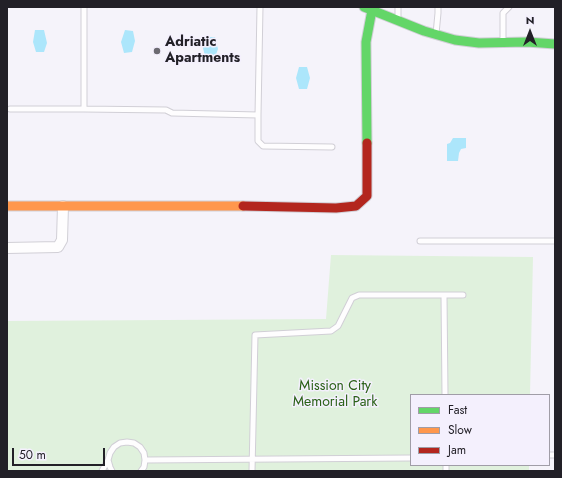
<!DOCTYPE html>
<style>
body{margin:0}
#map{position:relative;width:562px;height:478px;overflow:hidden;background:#f5f3fa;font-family:Jost,sans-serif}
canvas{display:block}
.frame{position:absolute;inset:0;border:8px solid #222027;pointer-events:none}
.legend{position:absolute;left:410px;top:394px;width:140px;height:72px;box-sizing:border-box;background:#f4f0fd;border:1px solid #a09da7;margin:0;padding:5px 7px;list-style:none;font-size:12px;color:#222027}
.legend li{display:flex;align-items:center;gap:8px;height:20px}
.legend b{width:20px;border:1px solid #a09da7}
.north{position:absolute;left:510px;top:12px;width:40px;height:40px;-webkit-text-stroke:3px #f4f0fd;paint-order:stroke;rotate:0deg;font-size:11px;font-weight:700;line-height:16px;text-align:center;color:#222027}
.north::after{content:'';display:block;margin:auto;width:14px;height:18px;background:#222027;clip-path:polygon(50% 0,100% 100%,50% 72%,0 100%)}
.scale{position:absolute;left:12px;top:448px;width:93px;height:18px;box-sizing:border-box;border:2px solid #222027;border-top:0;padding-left:5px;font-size:12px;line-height:14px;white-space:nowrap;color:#222027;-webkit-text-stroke:3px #f4f0fd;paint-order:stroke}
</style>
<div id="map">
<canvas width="562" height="478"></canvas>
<div class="frame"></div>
<ul class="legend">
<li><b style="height:5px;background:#63d668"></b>Fast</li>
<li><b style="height:5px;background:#ff974d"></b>Slow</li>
<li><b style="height:5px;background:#b3261e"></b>Jam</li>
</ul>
<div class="north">N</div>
<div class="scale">50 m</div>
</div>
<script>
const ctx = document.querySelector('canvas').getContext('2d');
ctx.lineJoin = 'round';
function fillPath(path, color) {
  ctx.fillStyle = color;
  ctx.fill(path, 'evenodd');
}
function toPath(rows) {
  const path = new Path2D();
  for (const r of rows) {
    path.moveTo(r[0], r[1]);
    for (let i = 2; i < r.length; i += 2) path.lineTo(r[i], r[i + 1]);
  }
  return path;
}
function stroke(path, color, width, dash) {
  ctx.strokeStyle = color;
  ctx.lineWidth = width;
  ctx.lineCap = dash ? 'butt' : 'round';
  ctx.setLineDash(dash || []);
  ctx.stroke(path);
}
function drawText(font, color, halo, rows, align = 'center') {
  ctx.font = font + ' Jost,sans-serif';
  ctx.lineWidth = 3;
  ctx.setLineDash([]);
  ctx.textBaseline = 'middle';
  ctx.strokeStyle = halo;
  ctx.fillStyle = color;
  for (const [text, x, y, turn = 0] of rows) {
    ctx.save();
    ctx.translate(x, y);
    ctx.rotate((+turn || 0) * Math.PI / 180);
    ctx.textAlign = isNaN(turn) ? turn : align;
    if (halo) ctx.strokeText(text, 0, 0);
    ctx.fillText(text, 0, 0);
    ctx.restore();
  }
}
const green = toPath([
 [331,255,533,257,530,395,411,395,411,465,529,465,529,471,7,471,7,321,326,319]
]);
const water = toPath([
 [35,30,44,30,47,43,44,52,36,52,33,42],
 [125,30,133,31,135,41,132,52,124,53,121,42],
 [206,37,215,37,218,49,214,60,206,60,203,48],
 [299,67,307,67,310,78,307,89,299,89,296,78],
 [453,138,466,138,466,148,461,149,459,153,458,161,447,161,447,144,450,143]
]);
const lane = toPath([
 [84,7,84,109,166,110,172,113,258,115,260,7],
 [398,7,398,18],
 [436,34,438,13,438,7],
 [503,42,503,13,509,7],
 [10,109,84,109],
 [258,115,258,141,263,146,332,147],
 [420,241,555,241],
 [444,295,445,395],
 [549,455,555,455],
 [145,460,411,458],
 [446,465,446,471],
 [102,471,108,460],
 [112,471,110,467,108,460,110,453,114,447,120,443,127,442,134,443,140,447,144,453,145,460,144,467,141,471],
 [252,471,255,335,331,331,338,326,352,298,359,295,463,295]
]);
const street = toPath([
 [7,248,58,247,62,240,63,206]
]);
const fast = toPath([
 [364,7,424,31,455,40,479,43,527,42,555,44],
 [367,143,366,42,372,10]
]);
const slow = toPath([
 [7,206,243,206]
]);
const jam = toPath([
 [243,206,336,208,356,206,367,196,367,143]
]);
const markers = [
 [157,51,4,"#6c6a71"]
];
const poiNames = [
 ["Adriatic",165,43],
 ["Apartments",165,59]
];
const parkNames = [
 ["Mission City",335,387],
 ["Memorial Park",335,403]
];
fillPath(green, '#e0f1dd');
fillPath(water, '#ace6fb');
stroke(lane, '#d1cfd6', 7);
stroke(street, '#d1cfd6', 12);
stroke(fast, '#d1cfd6', 11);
stroke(slow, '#d1cfd6', 11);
stroke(jam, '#d1cfd6', 11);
stroke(lane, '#fefdfe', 5);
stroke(street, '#fefdfe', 10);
stroke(fast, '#63d668', 9);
stroke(slow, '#ff974d', 9);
stroke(jam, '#b3261e', 9);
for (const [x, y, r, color] of markers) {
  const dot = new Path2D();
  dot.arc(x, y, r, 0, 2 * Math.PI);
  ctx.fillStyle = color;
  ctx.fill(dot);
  stroke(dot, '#f4f0fd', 1.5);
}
drawText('bold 14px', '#222027', '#f4f0fd', poiNames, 'left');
drawText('14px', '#2a6117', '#f4f0fd', parkNames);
</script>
